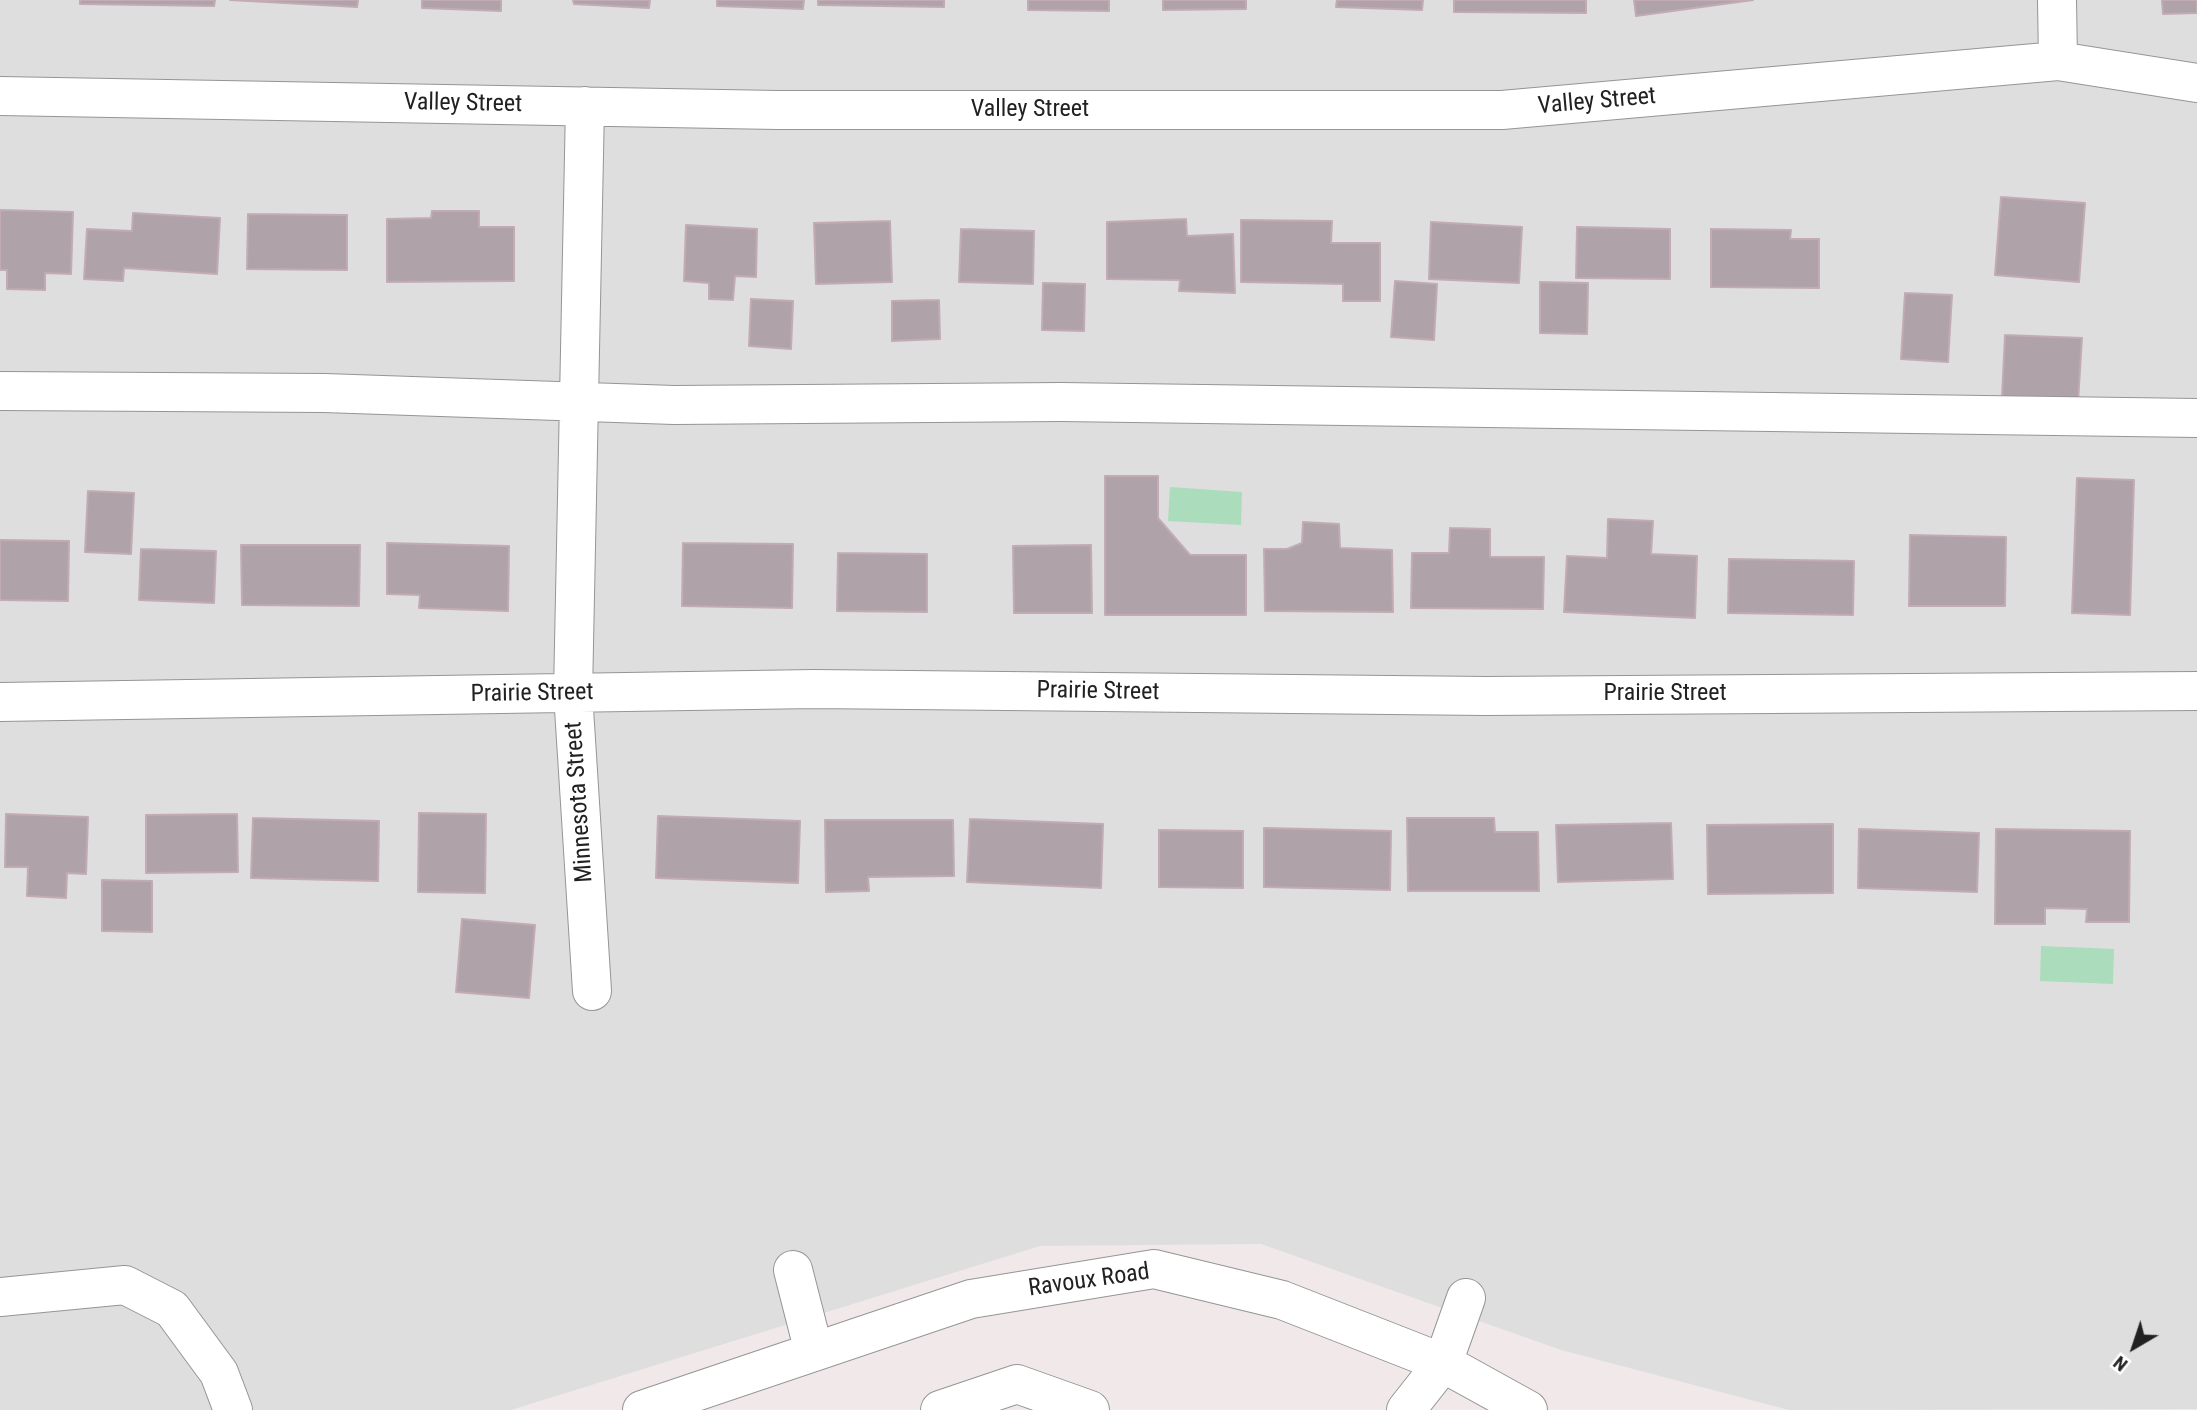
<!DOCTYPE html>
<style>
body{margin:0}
#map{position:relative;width:2197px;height:1410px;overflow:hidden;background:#f1e8ea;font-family:"Roboto Condensed",sans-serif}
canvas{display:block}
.north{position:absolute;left:2099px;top:1312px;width:70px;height:70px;-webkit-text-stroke:5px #fff;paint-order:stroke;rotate:219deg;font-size:19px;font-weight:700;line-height:28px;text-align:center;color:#212121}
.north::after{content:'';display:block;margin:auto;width:24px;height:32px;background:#212121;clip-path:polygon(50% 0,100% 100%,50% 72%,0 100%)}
</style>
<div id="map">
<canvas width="2197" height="1410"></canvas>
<div class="north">N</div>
</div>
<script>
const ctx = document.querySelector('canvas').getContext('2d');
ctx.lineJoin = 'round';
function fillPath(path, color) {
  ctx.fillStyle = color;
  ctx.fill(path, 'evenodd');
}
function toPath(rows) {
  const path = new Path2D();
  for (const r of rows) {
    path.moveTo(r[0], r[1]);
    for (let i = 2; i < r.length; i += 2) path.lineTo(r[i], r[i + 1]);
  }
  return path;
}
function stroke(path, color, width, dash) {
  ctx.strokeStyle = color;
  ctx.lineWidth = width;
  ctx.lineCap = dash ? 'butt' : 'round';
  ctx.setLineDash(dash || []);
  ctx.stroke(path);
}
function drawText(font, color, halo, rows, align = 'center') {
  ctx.font = font + ' "Roboto Condensed",sans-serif';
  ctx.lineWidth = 7;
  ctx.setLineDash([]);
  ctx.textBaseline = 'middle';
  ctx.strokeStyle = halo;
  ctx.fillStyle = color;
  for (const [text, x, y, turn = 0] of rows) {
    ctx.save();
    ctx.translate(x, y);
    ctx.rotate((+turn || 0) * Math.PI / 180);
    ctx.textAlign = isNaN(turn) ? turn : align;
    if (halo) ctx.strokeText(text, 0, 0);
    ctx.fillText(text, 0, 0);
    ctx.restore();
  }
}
const residential = toPath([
 [0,0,2197,0,2197,1409,1789,1410,1561,1350,1261,1244,1040,1246,511,1410,0,1410]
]);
const water = toPath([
 [1170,487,1242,492,1241,525,1168,521],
 [2041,946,2114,949,2113,984,2040,981]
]);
const building = toPath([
 [80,0,215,0,214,6,80,4,80,0],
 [230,0,358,0,357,7,230,0],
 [422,0,501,0,501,11,422,8,422,0],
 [573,0,650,0,649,8,574,4,573,0],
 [717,0,804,0,803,9,717,6,717,0],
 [818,0,944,0,944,7,818,5,818,0],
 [1028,0,1109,0,1109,11,1028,10,1028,0],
 [1163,0,1246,0,1246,9,1163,10,1163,0],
 [1337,0,1423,0,1422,10,1336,7,1337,0],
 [1454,0,1586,0,1586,13,1454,12,1454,0],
 [1634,0,1753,0,1636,16,1634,0],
 [2162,0,2197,0,2197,13,2163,14,2162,0],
 [2001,197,2085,203,2079,282,1995,275,2001,197],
 [0,210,73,212,71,274,45,273,45,290,7,289,7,270,0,270,0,210],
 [432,211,479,211,479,227,514,227,514,281,387,282,387,219,431,218,432,211],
 [133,213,220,218,217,274,124,268,123,281,84,279,87,229,132,231,133,213],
 [248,214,347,215,347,270,247,269,248,214],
 [1186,219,1187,236,1233,234,1235,293,1179,291,1180,280,1107,279,1107,222,1186,219],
 [1241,220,1332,221,1331,243,1380,243,1380,301,1343,301,1343,284,1241,282,1241,220],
 [890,221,892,282,816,284,814,223,890,221],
 [1431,222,1522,227,1519,283,1429,279,1431,222],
 [686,225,757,229,756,277,735,276,733,300,709,299,709,283,684,281,686,225],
 [1577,227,1670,229,1670,279,1576,278,1577,227],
 [961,229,1034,231,1033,284,959,282,961,229],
 [1711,229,1791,230,1790,239,1819,239,1819,288,1711,287,1711,229],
 [1395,281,1437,284,1434,340,1391,337,1395,281],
 [1540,282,1588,283,1587,334,1540,333,1540,282],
 [1043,283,1085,284,1084,331,1042,330,1043,283],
 [1905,293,1952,295,1948,362,1901,359,1905,293],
 [751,299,793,301,791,349,749,346,751,299],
 [939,300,940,339,892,341,892,301,939,300],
 [2005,335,2082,338,2078,402,2002,397,2005,335],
 [1105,476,1158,476,1158,518,1190,555,1246,555,1246,615,1105,615,1105,476],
 [2077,478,2134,480,2130,615,2072,613,2077,478],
 [88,491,134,493,131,554,85,552,88,491],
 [1608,519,1653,521,1651,554,1697,556,1695,618,1564,612,1567,556,1607,558,1608,519],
 [1303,522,1339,524,1340,548,1392,550,1393,612,1265,611,1264,549,1287,549,1302,543,1303,522],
 [1450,528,1490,529,1490,557,1544,557,1543,609,1411,608,1412,553,1449,553,1450,528],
 [1910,535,2006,537,2005,606,1909,606,1910,535],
 [0,540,69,541,68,601,0,600,0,540],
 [387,543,509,546,508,611,419,608,420,595,387,594,387,543],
 [683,543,793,544,792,608,682,606,683,543],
 [241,545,360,545,359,606,242,605,241,545],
 [1091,545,1092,613,1014,613,1013,546,1091,545],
 [141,549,216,551,214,603,139,600,141,549],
 [838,553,927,554,927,612,837,611,838,553],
 [1729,559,1854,561,1853,615,1728,613,1729,559],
 [419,813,486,814,485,893,418,892,419,813],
 [6,814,88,817,86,874,67,873,66,898,27,896,28,867,5,867,6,814],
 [237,814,238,872,146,873,146,815,237,814],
 [658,816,800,821,798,883,656,878,658,816],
 [253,818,379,821,378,881,251,878,253,818],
 [1407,818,1494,818,1495,832,1538,832,1539,891,1408,891,1407,818],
 [970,819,1103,824,1101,888,967,882,970,819],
 [825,820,953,820,954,876,868,877,869,891,826,892,825,820],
 [1671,823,1673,879,1558,882,1556,825,1671,823],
 [1833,824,1833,893,1708,894,1707,825,1833,824],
 [1264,828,1391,831,1390,890,1264,887,1264,828],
 [1859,829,1979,833,1977,892,1858,888,1859,829],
 [1996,829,2130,831,2129,922,2086,922,2087,909,2045,908,2045,924,1995,924,1996,829],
 [1159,830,1243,831,1243,888,1159,887,1159,830],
 [102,880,152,881,152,932,102,931,102,880],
 [462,919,535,925,529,998,456,992,462,919]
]);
const minor = toPath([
 [2057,0,2058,61],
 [0,96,777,110,1502,110,2058,61,2197,83],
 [585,106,573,693,592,991],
 [0,391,324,393,674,405,1061,402,2197,418],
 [0,702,814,689,1486,696,2197,691],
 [793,1270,814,1352],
 [0,1297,125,1285,172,1309,219,1373,233,1410],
 [642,1410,971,1299,1154,1269,1282,1300,1443,1363,1528,1410],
 [940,1410,1017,1384,1090,1410],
 [1406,1410,1443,1363,1466,1298]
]);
const streetNames = [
 ["Valley Street",1597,102,-5],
 ["Valley Street",463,104,1],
 ["Valley Street",1030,110],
 ["Prairie Street",1098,692,1],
 ["Prairie Street",532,694,-1],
 ["Prairie Street",1665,694],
 ["Minnesota Street",580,802,-94],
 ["Ravoux Road",1089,1281,-8]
];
fillPath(residential, '#dfdedf');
fillPath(water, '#abdcbb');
fillPath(building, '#afa3a9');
stroke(building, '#c2abb5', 2);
stroke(minor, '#959595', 40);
stroke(minor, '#fff', 38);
drawText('24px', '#212121', '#fff', streetNames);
</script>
